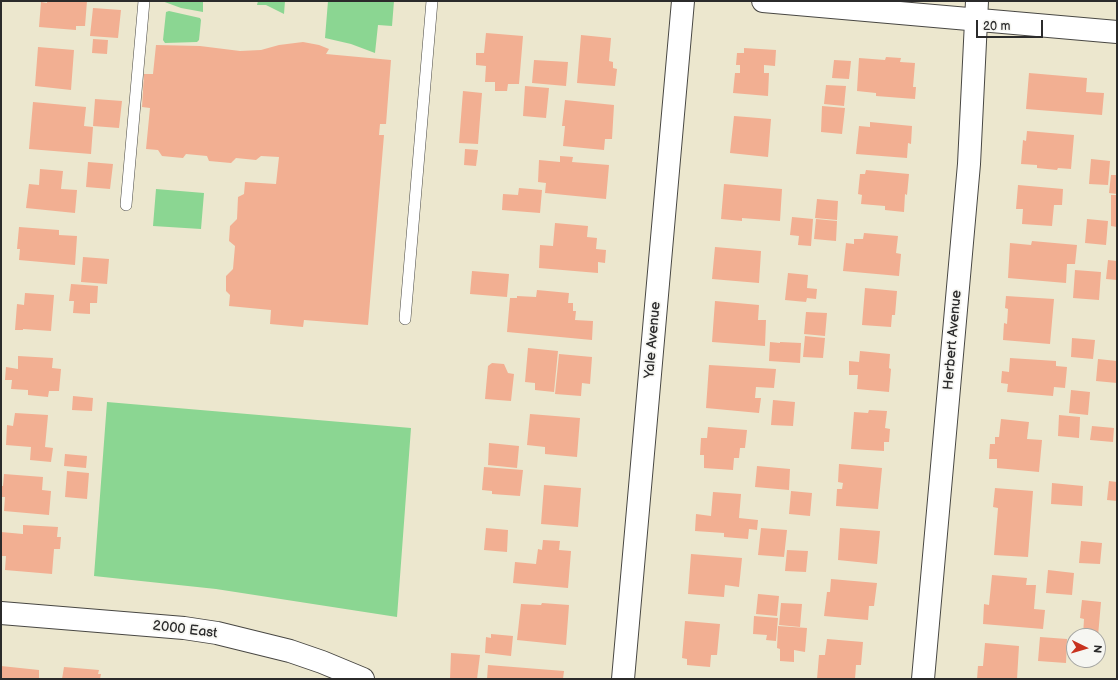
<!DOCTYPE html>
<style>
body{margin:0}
#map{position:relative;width:1118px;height:680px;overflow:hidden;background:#ece7ce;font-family:"Balsamiq Sans",sans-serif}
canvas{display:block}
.frame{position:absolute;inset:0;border:2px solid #2b2b2b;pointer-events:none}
.north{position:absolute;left:1066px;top:628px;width:40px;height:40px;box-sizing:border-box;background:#f6f6f2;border:1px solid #a5a5a2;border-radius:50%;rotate:95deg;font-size:11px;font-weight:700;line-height:16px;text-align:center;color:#2b2b2b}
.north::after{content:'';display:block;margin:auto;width:14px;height:18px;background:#c8321e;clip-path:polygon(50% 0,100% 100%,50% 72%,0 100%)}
.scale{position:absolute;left:976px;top:20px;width:67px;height:18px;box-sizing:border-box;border:2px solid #2b2b2b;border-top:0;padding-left:5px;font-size:12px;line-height:14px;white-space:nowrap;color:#2b2b2b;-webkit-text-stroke:3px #f6f6f2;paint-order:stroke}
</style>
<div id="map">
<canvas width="1118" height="680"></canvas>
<div class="frame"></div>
<div class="north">N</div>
<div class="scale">20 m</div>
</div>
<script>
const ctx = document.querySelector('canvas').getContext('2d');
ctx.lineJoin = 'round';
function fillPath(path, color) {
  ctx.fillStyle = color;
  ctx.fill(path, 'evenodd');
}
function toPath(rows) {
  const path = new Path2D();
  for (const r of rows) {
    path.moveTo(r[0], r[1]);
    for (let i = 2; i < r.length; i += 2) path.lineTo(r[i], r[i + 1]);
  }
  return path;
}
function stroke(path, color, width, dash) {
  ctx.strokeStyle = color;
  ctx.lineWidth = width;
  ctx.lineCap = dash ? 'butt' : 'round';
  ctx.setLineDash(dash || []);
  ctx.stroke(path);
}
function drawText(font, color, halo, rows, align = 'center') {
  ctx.font = font + ' "Balsamiq Sans",sans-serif';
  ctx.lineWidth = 3.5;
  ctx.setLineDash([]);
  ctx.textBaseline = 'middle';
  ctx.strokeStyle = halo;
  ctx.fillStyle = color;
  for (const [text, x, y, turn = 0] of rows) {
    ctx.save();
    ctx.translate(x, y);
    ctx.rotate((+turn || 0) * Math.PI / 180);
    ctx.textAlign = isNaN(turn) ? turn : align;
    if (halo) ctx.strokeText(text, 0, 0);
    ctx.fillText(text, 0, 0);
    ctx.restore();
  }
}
const green = toPath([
 [162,1,203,1,203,12,181,8],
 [258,1,285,1,284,14,266,5,257,5],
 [328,1,394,1,392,26,378,25,375,53,351,44,325,38],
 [169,11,200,18,201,20,199,40,197,42,165,43,163,40,166,12],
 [156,189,204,193,201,229,153,226],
 [107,402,411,428,397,617,216,589,94,576]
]);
const building = toPath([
 [47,1,87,1,85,26,76,26,76,30,39,27,41,2,47,3],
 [93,8,121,10,118,38,90,36],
 [486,33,523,36,519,84,508,84,507,91,495,91,495,82,485,82,486,66,476,65,476,53,484,53],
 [581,35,611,38,609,61,613,62,613,68,617,69,615,86,577,83],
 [93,39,108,40,107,54,92,53],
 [303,42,319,45,329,49,326,54,391,60,386,124,380,124,379,135,384,135,368,325,304,320,303,327,270,324,271,310,229,306,230,295,226,291,226,276,233,269,235,246,229,241,230,226,237,219,238,197,244,194,245,182,276,184,279,157,261,156,256,160,236,158,231,163,209,161,207,156,186,154,183,158,162,156,158,150,146,149,150,108,142,107,144,74,153,74,156,45,200,46,240,51,261,50,279,45],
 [38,47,74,50,71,90,35,86],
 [744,48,776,50,775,66,764,65,764,73,769,73,768,96,733,93,735,73,740,73,740,65,736,65,737,53,744,53],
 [886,57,901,58,900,62,915,63,913,87,916,87,915,99,876,96,876,93,857,91,859,58,885,60],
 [534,60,568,62,566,86,532,83],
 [834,60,851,61,849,79,832,78],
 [1029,73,1087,78,1086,92,1104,93,1102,115,1026,109],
 [826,85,846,86,844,106,824,104],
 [525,86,549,88,546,118,523,116],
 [463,91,482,93,478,144,459,143],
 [95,99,122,101,119,128,93,126],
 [565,100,614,105,612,139,605,139,604,150,563,146,565,126,562,126],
 [33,102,86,107,84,126,93,127,91,154,29,149],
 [822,106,845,108,842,134,821,132],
 [734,116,771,119,768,157,730,153],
 [870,122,912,126,911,144,908,143,907,158,856,154,859,126,870,127],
 [1027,131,1074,135,1071,169,1058,168,1057,170,1037,168,1037,165,1021,164,1023,140,1026,141],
 [465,149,478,150,476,166,464,165],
 [560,156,573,157,572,162,609,165,606,199,545,193,546,183,538,182,539,160,560,162],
 [1091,159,1110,161,1108,185,1089,184],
 [88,162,113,164,110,189,86,187],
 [40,169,63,171,61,189,77,190,75,213,26,208,29,184,39,185],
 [866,170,909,174,907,195,905,194,904,212,885,210,885,206,861,204,862,195,858,194,860,174,865,174],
 [1111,175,1117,175,1117,194,1109,193],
 [724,184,782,189,780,221,742,218,742,221,721,219],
 [1018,185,1063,189,1062,205,1054,205,1052,226,1022,224,1023,209,1016,209],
 [519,188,542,190,540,213,502,210,503,194,518,195],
 [1111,195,1117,195,1117,227,1111,226],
 [817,199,838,201,837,220,815,218],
 [792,217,813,219,811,246,798,245,799,236,790,235],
 [816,219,837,221,836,241,814,239],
 [1087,219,1108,221,1106,245,1085,243],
 [555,223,588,226,587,237,597,238,596,249,606,250,605,263,598,262,598,273,539,268,540,245,553,246],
 [19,227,59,230,59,235,77,236,75,265,19,260,20,249,17,249],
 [864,233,898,236,896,253,901,254,899,276,843,271,846,243,854,244,854,239,863,239],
 [1032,241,1077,245,1075,264,1067,264,1066,283,1008,278,1010,243,1031,245],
 [715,247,761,251,759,283,712,279],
 [83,257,109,259,107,284,81,282],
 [1108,260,1117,261,1117,280,1106,279],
 [1075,270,1101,272,1099,300,1073,298],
 [472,271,509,274,507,297,470,294],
 [788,273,808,275,807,288,817,289,816,299,807,298,806,302,785,300],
 [71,284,98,286,97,303,90,303,90,314,73,313,74,301,69,301],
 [865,288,897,291,895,315,892,315,891,327,862,325],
 [537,290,569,293,568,303,573,303,573,311,576,311,575,320,593,321,592,340,507,332,510,298,517,298,517,296,536,297],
 [25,293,54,295,51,331,23,329,23,330,15,330,17,304,24,305],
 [1006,296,1054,299,1050,344,1003,340,1004,323,1007,324,1008,309,1005,308],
 [715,301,759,305,758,320,766,320,765,346,712,342],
 [806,312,827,313,825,336,804,334],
 [805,336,825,338,823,358,803,357],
 [1072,338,1095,340,1093,359,1071,357],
 [770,342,780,343,780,342,801,343,800,363,769,361],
 [528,348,558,351,554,392,535,390,535,383,525,382],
 [860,351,890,354,889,368,891,369,889,392,857,389,858,375,849,375,849,361,859,362],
 [559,354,592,357,590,384,582,383,581,396,555,394],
 [18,356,53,358,52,368,61,369,59,391,49,391,48,397,28,395,28,390,11,389,12,380,5,380,6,367,18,369],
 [1010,358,1056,361,1056,366,1067,367,1065,388,1054,387,1053,396,1007,392,1008,384,1001,383,1002,371,1009,372],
 [1098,359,1117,361,1117,383,1096,381],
 [492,363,504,364,508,373,514,374,511,401,485,399,488,366],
 [709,365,776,369,774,388,756,387,755,398,761,398,759,413,706,408],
 [1071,390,1090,392,1088,415,1069,413],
 [73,396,93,398,92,411,72,410],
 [773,400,795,402,793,426,771,425],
 [869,410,887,411,885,428,890,429,889,442,884,442,884,451,851,449,854,412,868,413],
 [15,413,48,415,45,447,53,448,51,462,30,460,31,447,6,445,7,425,13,426],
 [530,414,580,418,577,457,545,454,545,447,527,445],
 [1059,415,1080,417,1079,438,1058,436],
 [1001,419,1029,422,1027,439,1042,440,1039,472,997,468,997,459,989,459,990,444,995,444,995,437,999,437],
 [1092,426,1114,428,1113,442,1090,440],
 [708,427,747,430,745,448,740,448,739,458,734,458,733,470,704,468,704,455,700,455,701,438,707,438],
 [489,443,519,446,517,468,488,465],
 [65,454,87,456,86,468,64,466],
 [839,464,882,468,878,509,836,506,837,489,842,489,843,483,838,482],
 [757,466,790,469,789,490,755,487],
 [484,467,523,470,520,496,492,494,492,491,482,490],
 [67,471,89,473,87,499,65,497],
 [4,474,43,477,42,490,51,491,49,515,4,511,5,497,1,497,1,486,3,486],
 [1109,481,1117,482,1117,501,1107,500],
 [1052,483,1083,486,1082,506,1051,504],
 [544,485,581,488,578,527,541,524],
 [995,488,1033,491,1028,557,994,555,998,508,993,507],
 [791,491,812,493,810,516,789,514],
 [713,492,741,494,739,518,758,520,757,530,749,529,748,539,724,537,724,533,695,531,696,514,711,516],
 [23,525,58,527,57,537,61,537,60,549,54,549,52,574,5,570,6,556,1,556,1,532,23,534],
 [486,528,508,530,507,552,484,550],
 [761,528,787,530,784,557,758,555],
 [840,528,880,531,877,564,838,560],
 [543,540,560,541,559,550,571,551,568,588,513,583,515,562,536,564,538,549,542,550],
 [1081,541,1102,543,1100,564,1079,563],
 [787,550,808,551,806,572,785,571],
 [691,554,742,558,739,587,725,585,724,597,688,594],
 [1048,570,1074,573,1072,595,1046,593],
 [992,575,1027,578,1026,585,1036,585,1034,609,1045,610,1043,629,983,624,984,604,989,605],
 [831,579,877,583,874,606,869,606,868,620,824,616,827,592,830,592],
 [758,594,779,596,777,616,756,614],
 [1082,600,1101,602,1098,636,1083,636,1084,619,1080,618],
 [542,603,569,605,566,645,517,640,521,604,541,605],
 [781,603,802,604,800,627,779,625],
 [754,616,778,618,776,641,766,640,767,635,753,634],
 [685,621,720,624,717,655,711,655,710,667,687,665,687,659,682,658],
 [778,626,807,628,805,652,794,650,794,662,780,661,780,649,777,648],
 [491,634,513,636,511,656,485,653,486,637,491,638],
 [1040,637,1067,639,1066,663,1038,661],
 [827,639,863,642,861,665,856,665,855,679,817,679,819,655,825,655],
 [985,643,1019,646,1017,679,977,679,978,666,983,666],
 [451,653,480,655,477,679,450,679],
 [488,665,564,671,563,679,487,679],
 [1,666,39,670,39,679,1,679],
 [64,667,99,670,98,674,101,674,100,679,62,679]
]);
const lane = toPath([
 [126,205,144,1],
 [405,319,432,1]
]);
const street = toPath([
 [763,1,1117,32],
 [1,613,184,628,217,633,290,651,322,662,363,679],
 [623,679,683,1],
 [923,679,969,164,977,1]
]);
const streetNames = [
 ["Yale Avenue",653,340,-85],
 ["Herbert Avenue",953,340,-85],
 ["2000 East",185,630,7]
];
fillPath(green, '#8bd692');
fillPath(building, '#f2af92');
stroke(lane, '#484743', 12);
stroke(street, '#484743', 24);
stroke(lane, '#fff', 11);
stroke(street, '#fff', 22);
drawText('14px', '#2b2b2b', '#f6f6f2', streetNames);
</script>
